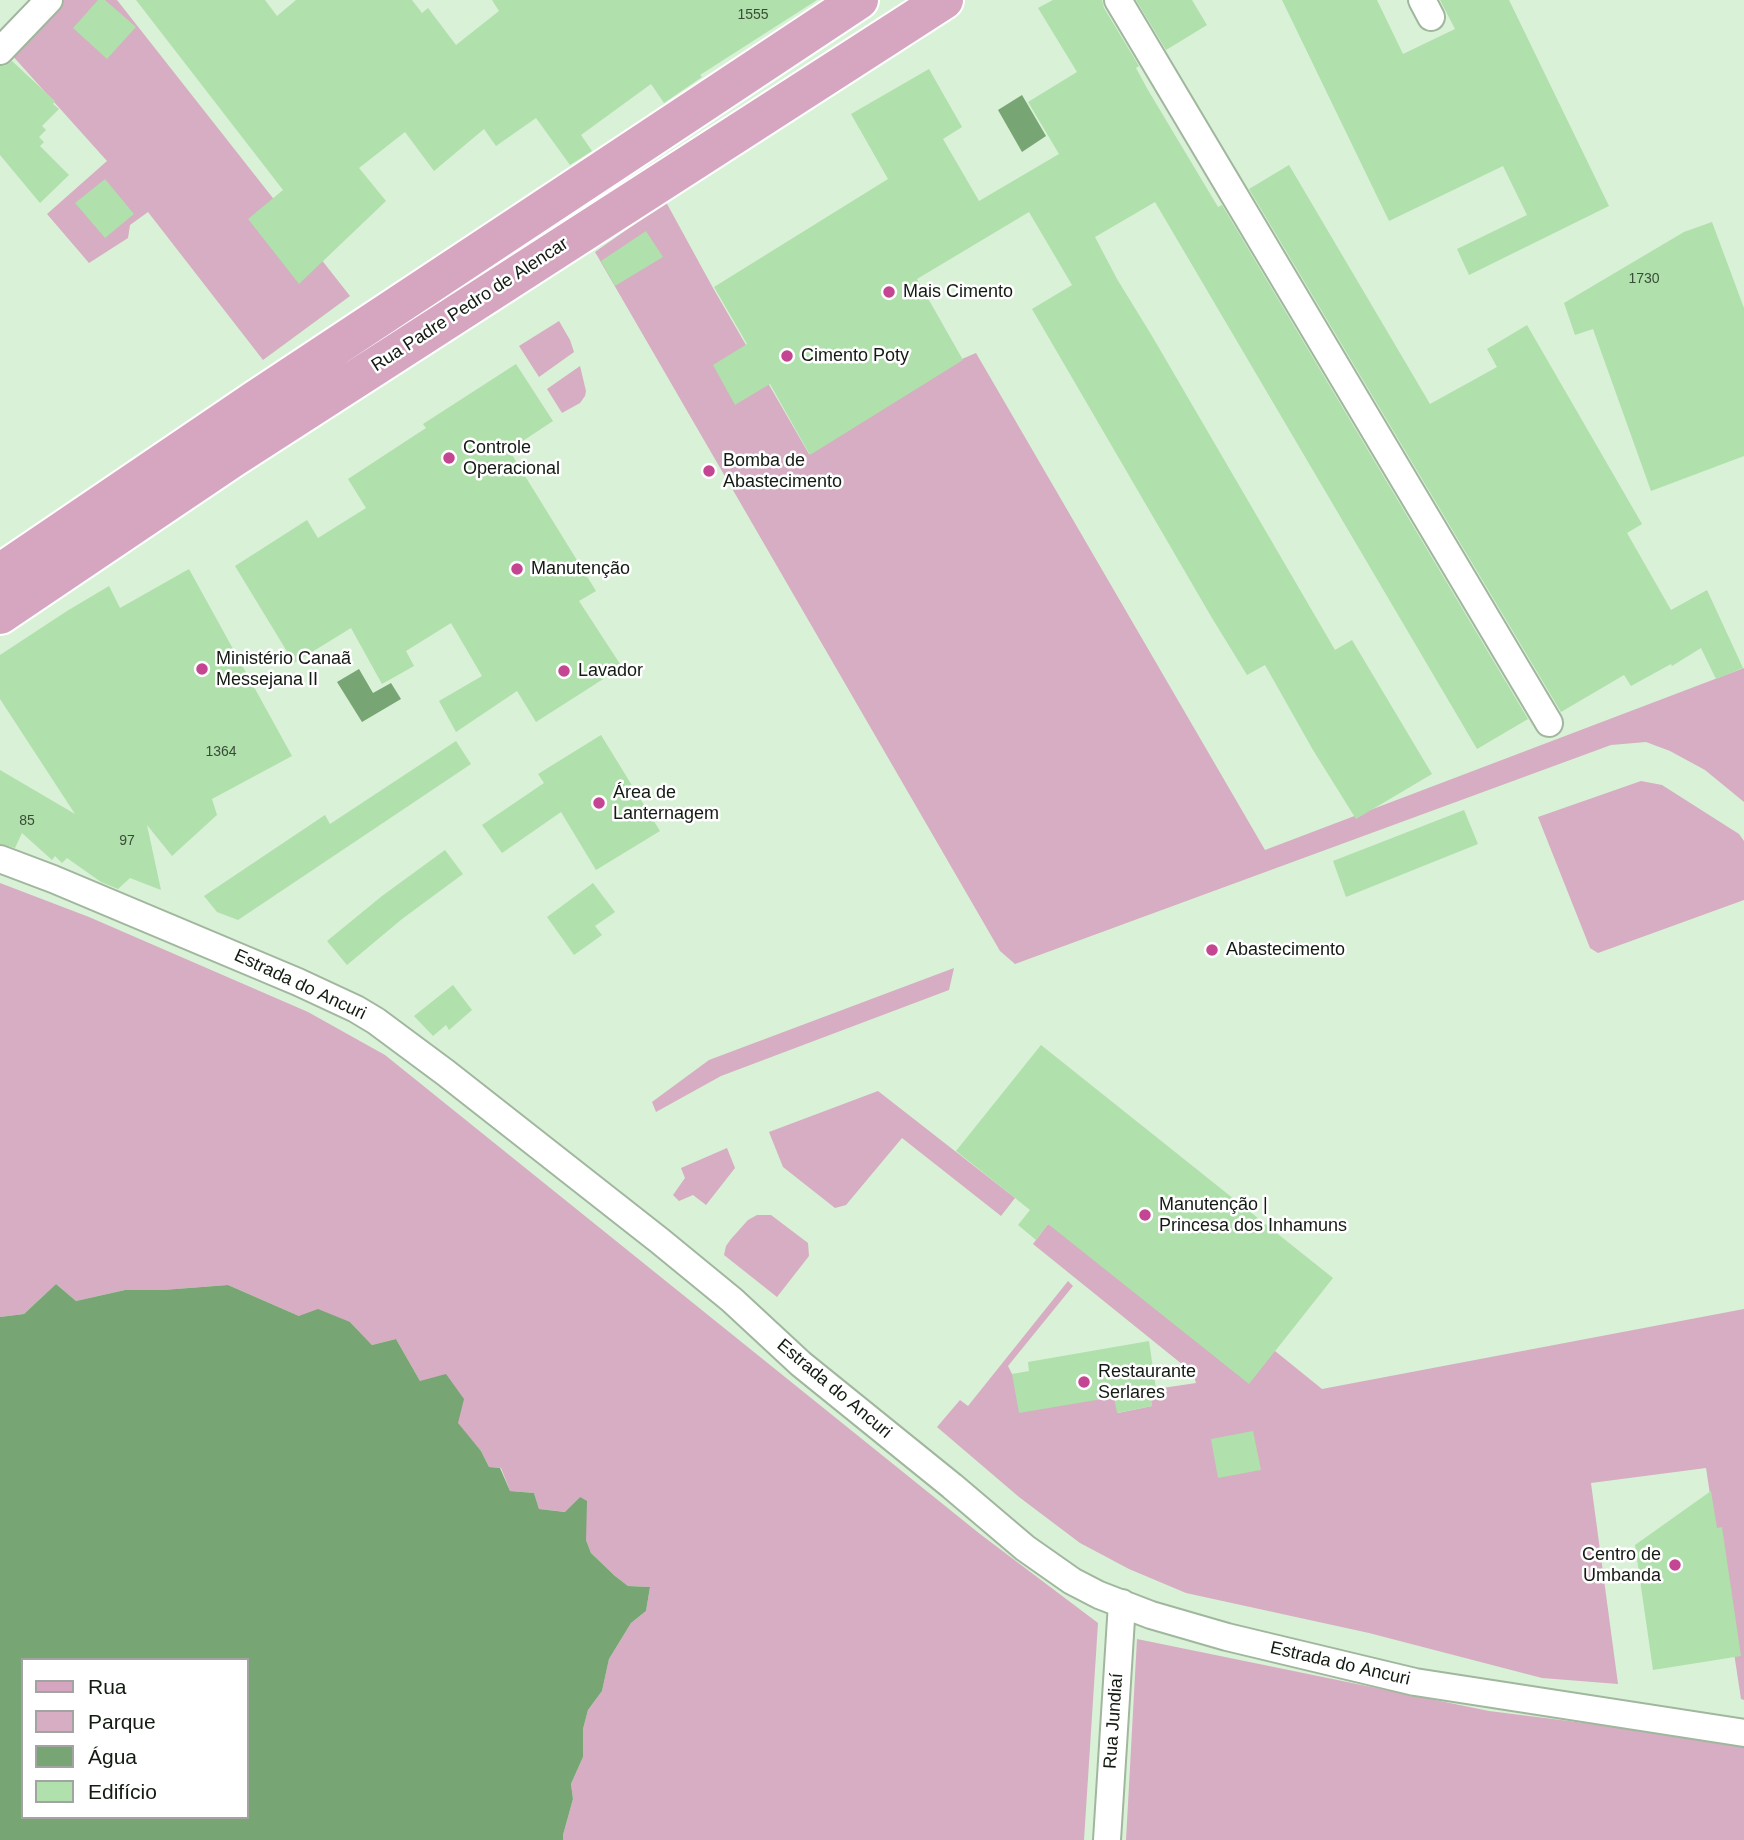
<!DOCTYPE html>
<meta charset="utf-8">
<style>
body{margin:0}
#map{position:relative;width:1744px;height:1840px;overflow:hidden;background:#d9f1d6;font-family:Helvetica,sans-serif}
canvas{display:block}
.legend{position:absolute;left:21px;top:1658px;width:228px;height:161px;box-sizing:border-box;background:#fff;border:2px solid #a1a4a0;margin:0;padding:9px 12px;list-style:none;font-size:21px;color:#131b12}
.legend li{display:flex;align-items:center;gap:14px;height:35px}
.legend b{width:35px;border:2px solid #a1a4a0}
</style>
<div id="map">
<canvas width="1744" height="1840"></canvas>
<ul class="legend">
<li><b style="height:9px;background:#d6a6c1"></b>Rua</li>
<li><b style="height:19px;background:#d6adc2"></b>Parque</li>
<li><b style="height:19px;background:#77a573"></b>Água</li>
<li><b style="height:19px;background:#b0e0ab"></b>Edifício</li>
</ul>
</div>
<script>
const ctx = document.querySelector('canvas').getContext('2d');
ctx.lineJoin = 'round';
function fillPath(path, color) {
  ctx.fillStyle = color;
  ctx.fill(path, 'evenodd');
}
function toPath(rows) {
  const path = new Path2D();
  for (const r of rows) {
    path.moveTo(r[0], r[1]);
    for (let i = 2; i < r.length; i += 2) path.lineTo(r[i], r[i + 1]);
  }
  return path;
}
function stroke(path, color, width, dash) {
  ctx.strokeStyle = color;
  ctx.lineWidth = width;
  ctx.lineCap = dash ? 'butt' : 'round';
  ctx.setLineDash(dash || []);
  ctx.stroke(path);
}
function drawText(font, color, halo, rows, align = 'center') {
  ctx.font = font + ' Helvetica,sans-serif';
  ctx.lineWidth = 5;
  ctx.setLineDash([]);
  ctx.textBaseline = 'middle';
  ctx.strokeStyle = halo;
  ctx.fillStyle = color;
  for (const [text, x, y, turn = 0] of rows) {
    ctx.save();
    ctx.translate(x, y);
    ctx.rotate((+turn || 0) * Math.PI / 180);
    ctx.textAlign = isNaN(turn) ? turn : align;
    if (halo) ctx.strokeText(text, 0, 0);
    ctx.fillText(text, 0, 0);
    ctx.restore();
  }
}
const green = toPath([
 [61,0,117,0,350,296,263,360,148,212,130,225,128,238,89,263,47,214,107,161,11,54],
 [666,202,713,288,809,454,962,359,976,353,1265,850,1744,668,1744,802,1705,770,1670,751,1646,742,1611,745,1015,964,1000,951,595,252],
 [559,321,570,340,574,352,539,377,519,346],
 [580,366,586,391,585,396,580,403,562,413,547,389],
 [1641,781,1662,785,1739,834,1744,841,1744,900,1598,953,1590,948,1538,817],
 [0,883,89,917,308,1012,385,1055,980,1534,1098,1623,1084,1840,563,1840,563,1835,573,1799,571,1784,583,1757,583,1729,588,1710,602,1691,609,1659,631,1623,646,1611,650,1587,628,1586,615,1576,591,1553,586,1540,586,1526,580,1497,566,1512,539,1509,534,1493,510,1491,501,1468,489,1467,481,1451,420,1381,396,1339,372,1345,350,1322,299,1316,228,1285,163,1290,125,1290,76,1301,56,1284,24,1314,0,1317],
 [954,968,949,990,721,1076,656,1112,652,1102,709,1060],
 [878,1091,1015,1198,1001,1216,902,1138,846,1205,835,1208,783,1167,769,1132],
 [727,1148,735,1168,706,1205,693,1195,679,1201,673,1195,685,1178,681,1168],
 [757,1215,771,1215,808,1243,809,1256,777,1297,724,1255,726,1246,731,1239,748,1220],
 [1048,1224,1275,1351,1322,1389,1744,1309,1744,1700,1741,1699,1706,1468,1591,1483,1618,1684,1542,1678,1369,1633,1186,1593,1129,1569,1080,1543,1019,1497,937,1427,960,1400,968,1406,1068,1281,1073,1286,1008,1366,1012,1374,1114,1397,1118,1413,1152,1406,1149,1390,1196,1383,1193,1373,1033,1244],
 [1137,1639,1489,1711,1744,1743,1744,1840,1126,1840]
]);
const water = toPath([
 [1022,95,1046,136,1022,152,998,110],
 [359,669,373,693,391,683,401,699,362,722,337,682],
 [56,1284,76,1301,125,1290,163,1290,228,1285,299,1316,318,1309,350,1322,372,1345,396,1339,420,1381,446,1374,464,1399,458,1423,481,1451,489,1467,500,1468,510,1491,534,1493,539,1509,565,1512,580,1497,587,1501,586,1540,591,1553,615,1576,628,1586,650,1587,646,1611,631,1623,609,1659,602,1691,588,1710,583,1729,583,1757,571,1784,573,1799,563,1835,563,1840,0,1840,0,1317,24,1314],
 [23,1660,247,1660,247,1817,23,1817]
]);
const building = toPath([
 [98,0,105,0,136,27,107,59,73,28],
 [136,0,265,0,277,16,296,0,412,0,422,13,428,8,456,45,499,11,492,0,817,0,700,75,702,77,664,103,651,84,581,135,592,151,570,165,536,118,496,146,484,129,434,171,405,132,359,168,386,201,299,284,248,219,283,190],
 [1053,0,1102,0,1104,8,1139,66,1136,68,1148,90,1218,207,1222,205,1528,719,1477,749,1155,202,1095,237,1117,279,1152,336,1335,650,1352,640,1432,774,1356,819,1313,750,1265,665,1247,675,1212,618,1032,309,1072,285,1029,212,917,279,963,360,810,455,770,384,735,405,713,365,747,344,714,287,888,179,851,114,929,69,962,127,943,139,979,201,1059,154,1028,102,1077,72,1038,8],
 [1136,0,1192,0,1207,25,1166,50],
 [1282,0,1377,0,1403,54,1455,29,1440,0,1509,0,1609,206,1469,275,1457,249,1527,215,1503,166,1389,221],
 [12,61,55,101,53,104,59,109,42,126,46,130,39,137,44,142,40,146,69,175,40,203,0,155,0,66,5,66],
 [1289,165,1430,404,1497,367,1487,349,1527,325,1642,524,1627,533,1671,610,1707,590,1743,668,1716,679,1701,648,1672,666,1671,664,1631,686,1624,675,1561,712,1249,189],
 [105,179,134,214,105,238,75,203],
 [1712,222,1744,308,1744,456,1651,491,1593,329,1575,335,1564,303,1684,232],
 [646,231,663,257,615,286,601,261],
 [516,364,553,421,509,450,596,591,579,601,622,667,536,722,517,691,456,732,439,701,482,676,451,623,406,651,414,666,382,684,351,628,294,663,235,566,307,520,318,538,366,508,348,479,426,428,423,424],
 [189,569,292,756,212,799,217,815,172,856,147,825,161,890,130,878,118,889,101,882,67,858,62,863,55,856,52,860,22,833,15,848,0,844,0,770,75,814,0,699,0,655,67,611,109,586,120,608],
 [601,735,660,831,596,870,561,812,502,853,482,825,544,783,538,774],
 [456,741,471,764,238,920,217,912,204,896,325,815,330,824],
 [1464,810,1478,844,1346,897,1333,861],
 [445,850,463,874,402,919,347,965,327,941,382,896],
 [593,883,615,912,595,926,602,935,574,955,547,917],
 [453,985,472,1010,449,1030,446,1025,433,1036,414,1016],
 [1041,1045,1333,1278,1249,1384,1048,1224,1036,1240,1018,1225,1030,1210,956,1151],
 [1149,1341,1156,1389,1149,1390,1152,1406,1117,1413,1114,1397,1019,1413,1012,1374,1029,1371,1028,1362],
 [1253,1431,1261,1470,1218,1478,1211,1439],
 [1711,1491,1717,1528,1722,1527,1741,1656,1653,1670,1635,1545]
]);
const minor = toPath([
 [1118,0,1549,723],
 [1422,0,1431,17],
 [0,51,49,0],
 [0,859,53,879,298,982,356,1009,376,1021,446,1073,660,1241,732,1300,801,1364,952,1486,1025,1548,1072,1581,1099,1595,1151,1615,1227,1637,1415,1682,1744,1733],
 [1107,1840,1122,1603]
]);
const primary = toPath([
 [0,573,255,400,859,0],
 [0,615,233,458,944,0]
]);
const markers = [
 [889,292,7,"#c44591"],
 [787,356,7,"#c44591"],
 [449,458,7,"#c44591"],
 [709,471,7,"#c44591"],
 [517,569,7,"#c44591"],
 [202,669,7,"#c44591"],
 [564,671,7,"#c44591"],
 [599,803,7,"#c44591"],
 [1212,950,7,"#c44591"],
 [1145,1215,7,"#c44591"],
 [1084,1382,7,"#c44591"],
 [1675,1565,7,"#c44591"]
];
const numberNames = [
 ["1555",753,15],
 ["1730",1644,279],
 ["1364",221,752],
 ["85",27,821],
 ["97",127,841]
];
const poiNames = [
 ["Mais Cimento",903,292],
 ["Cimento Poty",801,356],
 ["Controle",463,448],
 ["Operacional",463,469],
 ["Bomba de",723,461],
 ["Abastecimento",723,482],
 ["Manutenção",531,569],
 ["Ministério Canaã",216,659],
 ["Messejana II",216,680],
 ["Lavador",578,671],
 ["Área de",613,793],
 ["Lanternagem",613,814],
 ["Abastecimento",1226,950],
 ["Manutenção |",1159,1205],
 ["Princesa dos Inhamuns",1159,1226],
 ["Restaurante",1098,1372],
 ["Serlares",1098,1393],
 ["Centro de",1661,1555,"right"],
 ["Umbanda",1661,1576,"right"]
];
const streetNames = [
 ["Rua Padre Pedro de Alencar",470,305,-33],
 ["Estrada do Ancuri",300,985,25],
 ["Estrada do Ancuri",834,1389,40],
 ["Estrada do Ancuri",1340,1664,13],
 ["Rua Jundiaí",1114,1721,-86]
];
fillPath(green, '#d6adc2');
fillPath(water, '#77a573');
fillPath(building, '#b0e0ab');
stroke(minor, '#a0b79e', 30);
stroke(primary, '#fff', 42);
stroke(minor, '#fff', 26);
stroke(primary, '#d6a6c1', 38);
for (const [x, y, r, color] of markers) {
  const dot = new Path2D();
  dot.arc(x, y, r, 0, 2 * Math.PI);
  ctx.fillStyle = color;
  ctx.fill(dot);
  stroke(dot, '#fff', 2.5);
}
drawText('14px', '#3a4c38', null, numberNames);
drawText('18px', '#131b12', '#fff', poiNames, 'left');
drawText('18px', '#131b12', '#fff', streetNames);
</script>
